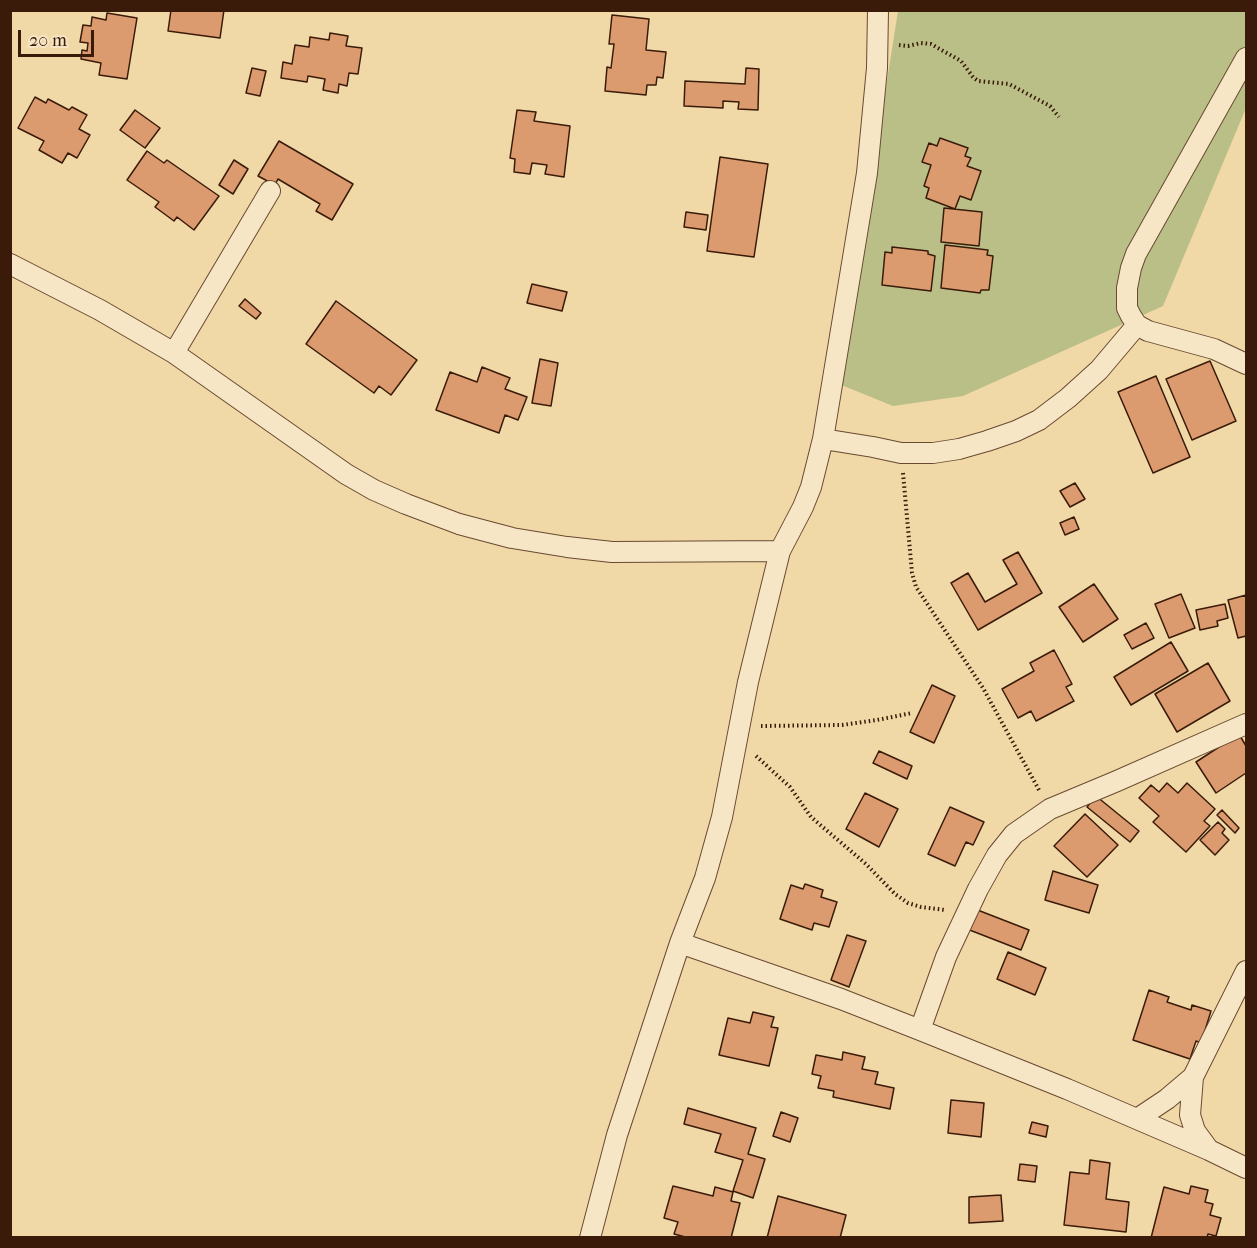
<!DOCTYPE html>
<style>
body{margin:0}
#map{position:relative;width:1257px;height:1248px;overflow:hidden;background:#f1d8a7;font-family:"IM FELL French Canon",serif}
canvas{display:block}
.frame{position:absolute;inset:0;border:12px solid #3a1b0a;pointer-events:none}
.scale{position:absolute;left:18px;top:30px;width:76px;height:27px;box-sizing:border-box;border:3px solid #3a1b0a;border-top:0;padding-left:8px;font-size:18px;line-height:21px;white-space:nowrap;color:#3a1b0a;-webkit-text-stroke:4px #f6e6c6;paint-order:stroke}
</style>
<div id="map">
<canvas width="1257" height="1248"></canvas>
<div class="frame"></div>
<div class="scale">20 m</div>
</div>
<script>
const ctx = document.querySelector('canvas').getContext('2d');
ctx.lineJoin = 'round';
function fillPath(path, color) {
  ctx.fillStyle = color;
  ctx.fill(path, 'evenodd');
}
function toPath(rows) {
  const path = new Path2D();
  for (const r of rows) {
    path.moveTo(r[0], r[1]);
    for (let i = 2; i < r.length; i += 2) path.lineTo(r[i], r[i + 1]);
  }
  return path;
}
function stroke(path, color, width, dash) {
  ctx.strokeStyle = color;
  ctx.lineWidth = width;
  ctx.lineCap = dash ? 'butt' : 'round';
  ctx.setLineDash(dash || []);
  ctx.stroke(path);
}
const green = toPath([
 [898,11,1246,11,1246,108,1163,306,963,396,893,406,839,384]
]);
const building = toPath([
 [171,10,224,10,220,38,168,31,171,10],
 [107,13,137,18,127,79,99,75,101,63,81,59,82,50,87,51,88,43,80,42,83,25,91,26,92,17,106,20,107,13],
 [612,15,649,19,646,50,666,52,663,78,657,77,656,85,647,85,646,95,605,91,607,67,611,68,614,44,609,44,612,15],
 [330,33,348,36,346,46,362,48,358,74,349,73,347,86,339,84,338,93,323,90,325,79,308,76,307,82,281,78,283,62,292,64,295,45,309,47,310,37,329,40,330,33],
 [252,68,266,71,260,96,246,93,252,68],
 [746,68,759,69,758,110,738,109,739,102,723,101,723,108,684,106,685,81,745,84,746,68],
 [35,97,46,103,48,99,69,110,72,107,87,115,79,129,90,135,77,158,68,153,62,163,39,150,44,141,18,128,35,97],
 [135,110,160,128,145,148,120,130,135,110],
 [517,110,536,112,534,121,570,126,564,177,545,174,547,165,532,163,530,174,514,172,515,159,510,158,517,110],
 [940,138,968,148,965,156,971,158,967,166,981,171,971,200,960,196,955,209,926,198,929,188,924,186,931,165,922,162,929,143,937,146,940,138],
 [279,141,353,184,332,220,316,211,320,204,278,179,275,185,258,176,279,141],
 [147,151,164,163,167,160,219,196,194,230,177,217,174,221,155,207,159,202,127,180,147,151],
 [720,157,768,164,754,257,707,251,720,157],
 [234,160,248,169,233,194,219,185,234,160],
 [944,208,982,212,979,246,941,242,944,208],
 [686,212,708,215,706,230,684,227,686,212],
 [945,245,988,250,987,255,993,256,989,290,981,290,980,293,941,288,945,245],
 [892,247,928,251,928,254,935,256,931,291,882,285,885,252,892,253,892,247],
 [532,284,567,292,562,311,527,303,532,284],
 [245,299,261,313,256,319,239,306,245,299],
 [336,301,417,360,391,395,379,386,374,393,306,344,336,301],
 [540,359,558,363,551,406,532,403,540,359],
 [1210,361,1236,421,1192,440,1166,379,1210,361],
 [482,367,510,378,505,389,527,397,518,420,505,415,499,433,436,410,450,372,477,382,482,367],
 [1156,376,1190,457,1153,473,1118,392,1156,376],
 [1075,483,1085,499,1070,507,1060,491,1075,483],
 [1074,517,1079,529,1065,535,1060,523,1074,517],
 [1018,552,1042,593,978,630,951,583,968,573,985,602,1017,584,1003,560,1018,552],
 [1094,584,1118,619,1083,642,1059,607,1094,584],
 [1181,594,1195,628,1169,638,1155,604,1181,594],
 [1246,595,1246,636,1238,638,1228,600,1246,595],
 [1225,604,1228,618,1217,621,1218,626,1200,630,1196,610,1225,604],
 [1146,623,1154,638,1132,649,1124,635,1146,623],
 [1171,642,1188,671,1131,705,1114,677,1171,642],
 [1054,650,1072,684,1066,687,1074,701,1036,721,1031,711,1018,718,1002,689,1034,671,1030,663,1054,650],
 [1208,663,1230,701,1177,732,1155,694,1208,663],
 [932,685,955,696,934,743,910,732,932,685],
 [1239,734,1246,746,1246,773,1216,793,1196,762,1239,734],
 [879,751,912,766,907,779,873,763,879,751],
 [1167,783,1178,793,1187,783,1215,809,1204,821,1210,826,1186,852,1153,822,1159,816,1139,798,1151,785,1159,792,1167,783],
 [865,793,898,809,879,847,846,829,865,793],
 [1096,796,1139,831,1130,842,1087,807,1096,796],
 [950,807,984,822,973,845,966,842,955,866,928,854,950,807],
 [1222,810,1239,828,1235,833,1217,815,1222,810],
 [1085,814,1118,845,1087,877,1054,846,1085,814],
 [1218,822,1225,829,1222,833,1229,840,1215,855,1200,840,1218,822],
 [1053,871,1098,885,1089,913,1045,900,1053,871],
 [805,884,823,890,821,897,837,902,829,927,814,923,812,930,780,919,791,885,803,889,805,884],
 [975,909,1029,930,1021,950,967,929,975,909],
 [847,935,866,941,849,987,831,980,847,935],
 [1008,952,1046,968,1035,995,997,979,1008,952],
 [1149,990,1169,997,1167,1002,1191,1010,1192,1005,1211,1011,1201,1043,1196,1041,1190,1059,1133,1040,1149,990],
 [753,1012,774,1017,771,1027,778,1028,769,1066,719,1055,728,1018,750,1023,753,1012],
 [843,1052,865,1057,862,1069,878,1072,875,1084,894,1088,890,1109,833,1097,834,1091,818,1088,821,1076,812,1074,816,1055,842,1060,843,1052],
 [951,1100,984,1103,981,1137,948,1133,951,1100],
 [688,1108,756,1128,748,1154,765,1159,753,1198,733,1191,743,1160,715,1152,721,1134,684,1124,688,1108],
 [781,1112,798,1118,790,1142,773,1136,781,1112],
 [1032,1122,1048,1126,1046,1137,1029,1133,1032,1122],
 [1090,1160,1110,1163,1106,1199,1129,1202,1126,1232,1064,1225,1070,1172,1089,1174,1090,1160],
 [1020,1164,1037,1166,1035,1182,1018,1180,1020,1164],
 [673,1186,713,1196,715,1187,733,1192,731,1201,740,1203,731,1238,689,1238,674,1234,678,1222,664,1218,673,1186],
 [1191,1186,1208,1190,1205,1202,1213,1204,1210,1215,1221,1218,1216,1236,1208,1234,1207,1238,1151,1238,1164,1187,1189,1194,1191,1186],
 [1001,1195,1003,1221,969,1223,969,1197,1001,1195],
 [778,1196,846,1215,840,1238,767,1238,778,1196]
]);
const path = toPath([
 [899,45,908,46,921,43,931,44,961,61,973,77,978,81,1009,84,1050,106,1059,117],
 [903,473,912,573,916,587,983,688,1039,790],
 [761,726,842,725,877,720,912,713],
 [756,756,790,787,811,817,866,864,895,894,908,903,921,907,945,910]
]);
const minor = toPath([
 [1246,58,1136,254,1131,268,1127,288,1127,308,1131,316,1137,325,1148,331,1214,349,1246,364],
 [10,264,100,310,174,353,346,474,374,490,406,504,459,524,512,538,567,547,612,552,780,551],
 [174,353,270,191],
 [823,439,873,447,901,453,933,453,959,449,987,441,1016,431,1039,420,1068,398,1099,370,1137,325],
 [680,943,841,999,920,1030,1067,1089,1209,1150,1246,1168],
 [920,1030,946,957,978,889,997,855,1014,834,1050,809,1117,781,1246,724],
 [1137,1119,1167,1099,1193,1077],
 [1209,1150,1195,1131,1190,1115,1193,1077,1246,971],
 [590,1238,617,1135,680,943,705,878,722,817,748,682,780,551,803,507,811,487,823,439,867,173,877,68,878,10]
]);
fillPath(green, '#babf87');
fillPath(building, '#db9b6e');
stroke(building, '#3a1b0a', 1.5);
stroke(minor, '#684a31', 22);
stroke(path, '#3a1b0a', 4, [1.5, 3]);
stroke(minor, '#f6e6c6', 20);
</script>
